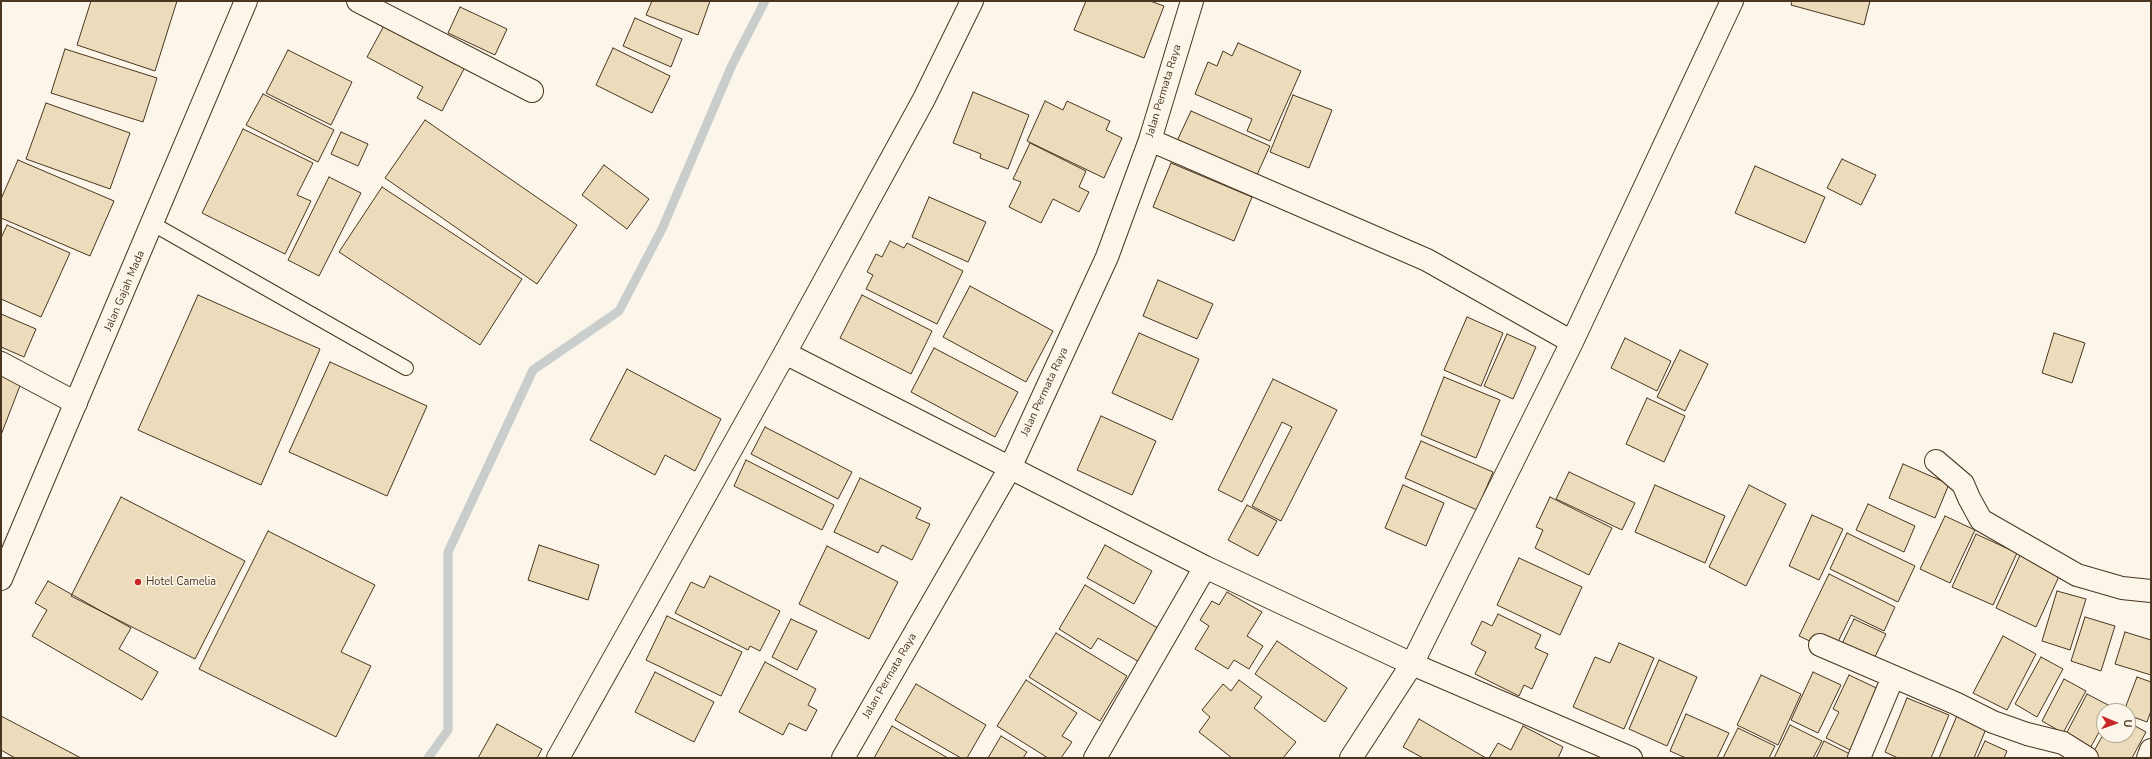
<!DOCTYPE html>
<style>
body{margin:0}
#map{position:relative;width:2152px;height:759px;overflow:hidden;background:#fbf6e9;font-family:"Nunito Sans",sans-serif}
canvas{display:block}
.frame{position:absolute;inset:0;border:2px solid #4a3520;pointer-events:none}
.north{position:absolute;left:2096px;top:703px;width:40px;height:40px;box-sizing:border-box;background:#fbf6e9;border:1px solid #b4a999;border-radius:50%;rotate:92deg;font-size:11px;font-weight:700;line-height:16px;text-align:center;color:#4a3520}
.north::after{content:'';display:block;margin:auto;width:14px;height:18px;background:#c62828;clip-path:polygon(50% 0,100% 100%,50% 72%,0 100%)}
</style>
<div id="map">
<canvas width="2152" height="759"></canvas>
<div class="frame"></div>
<div class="north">U</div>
</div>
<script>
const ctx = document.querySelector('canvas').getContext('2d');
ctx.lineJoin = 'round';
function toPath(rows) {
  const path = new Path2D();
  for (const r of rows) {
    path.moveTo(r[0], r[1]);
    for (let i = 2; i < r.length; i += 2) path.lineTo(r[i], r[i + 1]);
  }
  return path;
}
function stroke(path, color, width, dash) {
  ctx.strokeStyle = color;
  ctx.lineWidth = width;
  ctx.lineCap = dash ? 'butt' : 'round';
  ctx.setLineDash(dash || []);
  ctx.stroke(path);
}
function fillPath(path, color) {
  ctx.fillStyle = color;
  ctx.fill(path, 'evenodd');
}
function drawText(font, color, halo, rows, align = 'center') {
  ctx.font = font + ' "Nunito Sans",sans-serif';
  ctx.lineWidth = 3;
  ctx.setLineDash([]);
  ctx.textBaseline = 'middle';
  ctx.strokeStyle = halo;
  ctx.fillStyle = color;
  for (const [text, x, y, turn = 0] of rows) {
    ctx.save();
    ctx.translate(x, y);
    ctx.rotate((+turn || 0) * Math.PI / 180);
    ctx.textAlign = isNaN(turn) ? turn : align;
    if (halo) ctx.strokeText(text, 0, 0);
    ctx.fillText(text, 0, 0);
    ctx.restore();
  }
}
const stream = toPath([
 [428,758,448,730,448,552,533,370,619,311,662,229,732,65,765,1]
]);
const building = toPath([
 [91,1,177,1,155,71,77,45,91,1],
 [652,1,710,1,698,35,646,15,652,1],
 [1086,1,1150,1,1164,6,1144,58,1074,30,1086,1],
 [1792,1,1870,1,1864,25,1791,5,1792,1],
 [460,7,507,29,495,55,448,33,460,7],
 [635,18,682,39,671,67,623,46,635,18],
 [386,22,466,65,442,111,417,98,423,87,367,57,386,22],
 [1238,43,1301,71,1270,141,1247,131,1252,119,1195,94,1208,62,1217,66,1223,51,1232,56,1238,43],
 [613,48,670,76,652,113,596,85,613,48],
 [65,49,157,78,143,122,51,93,65,49],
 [288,50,352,82,331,125,266,93,288,50],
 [973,92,1029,115,1008,169,980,158,981,154,953,143,973,92],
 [263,94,334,130,318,162,246,125,263,94],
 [1293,95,1332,110,1309,168,1270,152,1293,95],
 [1045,101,1063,110,1067,101,1110,121,1106,130,1122,138,1104,178,1027,141,1045,101],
 [46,103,130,133,110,189,26,159,46,103],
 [1191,111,1270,146,1256,177,1177,141,1191,111],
 [425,120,577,225,537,284,385,178,425,120],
 [243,129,313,163,297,195,311,201,285,254,202,213,243,129],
 [341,132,368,144,358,166,331,154,341,132],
 [1030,143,1086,171,1079,187,1089,192,1079,212,1053,199,1041,223,1009,207,1021,182,1013,179,1030,143],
 [1842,159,1876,175,1861,205,1827,188,1842,159],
 [18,160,114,201,90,256,1,218,1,199,18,160],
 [1171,163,1252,197,1234,241,1153,207,1171,163],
 [604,165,649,199,627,229,582,195,604,165],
 [1755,166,1825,197,1805,243,1735,213,1755,166],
 [329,177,361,193,319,276,288,260,329,177],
 [382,187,522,279,480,345,339,252,382,187],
 [929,197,986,222,968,262,912,237,929,197],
 [7,225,70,253,41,317,1,299,1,238,7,225],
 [890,241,904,248,907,243,963,271,937,324,866,289,873,275,867,272,876,254,882,257,890,241],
 [1158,280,1213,304,1197,339,1143,316,1158,280],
 [970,286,1053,331,1026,382,943,337,970,286],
 [198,295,320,349,261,485,138,430,198,295],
 [862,295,932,331,911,374,840,338,862,295],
 [1,314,36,329,24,357,1,347,1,314],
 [1467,317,1503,333,1481,386,1444,370,1467,317],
 [1139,333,1199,359,1172,420,1112,393,1139,333],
 [2054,333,2085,343,2072,383,2042,373,2054,333],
 [1507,334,1536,347,1513,399,1484,386,1507,334],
 [1625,338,1671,361,1657,391,1611,368,1625,338],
 [934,348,1018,392,995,437,911,392,934,348],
 [1680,350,1708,364,1685,411,1657,397,1680,350],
 [1,354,28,365,1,435,1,354],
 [330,362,427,406,387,496,289,452,330,362],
 [627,369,721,419,695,471,665,455,655,475,590,440,627,369],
 [1444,377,1500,400,1476,458,1421,435,1444,377],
 [1273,379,1337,410,1281,521,1252,506,1292,427,1282,422,1242,502,1218,490,1273,379],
 [1647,398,1685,416,1664,462,1626,444,1647,398],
 [1101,416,1156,441,1132,495,1077,470,1101,416],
 [765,427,852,472,838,499,751,454,765,427],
 [1421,441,1493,472,1477,510,1405,478,1421,441],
 [746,460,834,505,822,530,734,486,746,460],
 [1903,464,1949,484,1935,518,1889,498,1903,464],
 [1569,472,1635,503,1622,530,1556,499,1569,472],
 [860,478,921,508,916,518,930,524,912,560,882,545,878,553,834,532,860,478],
 [1403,485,1444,503,1426,546,1385,528,1403,485],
 [1655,485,1725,516,1705,563,1635,532,1655,485],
 [1749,485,1786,504,1746,586,1709,567,1749,485],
 [121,497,245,561,195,659,71,596,121,497],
 [1550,497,1612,528,1589,575,1535,548,1543,530,1536,527,1550,497],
 [1868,504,1915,526,1904,552,1856,530,1868,504],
 [1247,505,1277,521,1258,556,1228,540,1247,505],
 [1812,515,1843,529,1819,580,1789,566,1812,515],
 [1945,516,1975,530,1950,583,1920,569,1945,516],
 [268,531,375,585,341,652,371,666,336,737,199,669,268,531],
 [1847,533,1915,566,1898,602,1830,569,1847,533],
 [1976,534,2017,553,1993,605,1952,587,1976,534],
 [539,545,599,565,588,600,528,580,539,545],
 [1105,545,1152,571,1134,604,1087,578,1105,545],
 [827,546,898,582,869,639,799,604,827,546],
 [2020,555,2060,574,2036,627,1996,608,2020,555],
 [1519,558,1582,587,1560,635,1497,605,1519,558],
 [1829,574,1895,607,1884,631,1851,615,1833,652,1799,636,1829,574],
 [710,576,780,611,760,651,750,646,748,650,675,613,691,582,704,588,710,576],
 [48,581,131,628,119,649,158,672,142,700,32,636,47,610,35,603,48,581],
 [1085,585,1161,630,1141,663,1098,638,1091,649,1059,629,1085,585],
 [2057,591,2086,599,2070,650,2042,641,2057,591],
 [1227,592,1262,612,1247,636,1263,646,1249,669,1234,660,1228,669,1195,649,1209,626,1200,620,1212,601,1219,605,1227,592],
 [1498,614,1541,635,1535,648,1548,654,1532,689,1524,685,1519,696,1475,674,1486,652,1471,644,1482,621,1492,626,1498,614],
 [667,616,742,652,721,696,646,660,667,616],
 [2085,617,2115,626,2101,671,2071,661,2085,617],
 [791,619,817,631,797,670,772,657,791,619],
 [1854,619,1886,634,1868,671,1836,656,1854,619],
 [2125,632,2151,640,2151,675,2115,664,2125,632],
 [1056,633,1127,676,1100,721,1029,677,1056,633],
 [2003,636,2036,654,2007,710,1973,693,2003,636],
 [1277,641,1347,688,1325,722,1255,674,1277,641],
 [1619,643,1654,658,1624,729,1573,707,1595,657,1610,663,1619,643],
 [2041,657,2063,669,2037,717,2015,704,2041,657],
 [1659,660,1697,677,1667,746,1629,729,1659,660],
 [765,662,816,689,808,705,817,710,806,731,789,723,783,735,739,712,765,662],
 [655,672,714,702,694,742,635,712,655,672],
 [1813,672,1841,685,1818,733,1791,720,1813,672],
 [1761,675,1801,694,1778,745,1737,725,1761,675],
 [1849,675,1889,694,1852,751,1826,738,1839,712,1833,709,1849,675],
 [2137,677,2151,682,2151,711,2147,722,2128,715,2128,711,2124,711,2137,677],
 [2064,679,2086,691,2063,733,2042,721,2064,679],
 [1026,680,1077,713,1062,736,1072,742,1061,758,1048,758,997,726,1026,680],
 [1239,680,1262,697,1254,708,1296,742,1283,758,1232,758,1199,732,1210,717,1202,710,1223,684,1231,691,1239,680],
 [916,684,986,725,967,758,961,758,895,720,916,684],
 [2087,694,2112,707,2110,711,2104,711,2104,723,2088,752,2064,738,2087,694],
 [1907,698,1949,715,1931,758,1898,758,1885,752,1907,698],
 [1959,711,1988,724,1974,758,1939,758,1959,711],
 [1686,714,1729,733,1717,758,1686,758,1670,751,1686,714],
 [1,716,81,758,15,758,1,750,1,716],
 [1419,719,1486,758,1423,758,1403,747,1419,719],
 [2128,722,2146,732,2132,758,2090,758,2104,733,2104,735,2128,735,2128,722],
 [497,724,542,749,537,758,478,758,497,724],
 [1790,725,1822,741,1813,758,1774,758,1790,725],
 [892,726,948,758,874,758,892,726],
 [1523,726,1563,747,1558,758,1489,758,1498,743,1511,750,1523,726],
 [1738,728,1775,746,1769,758,1723,758,1738,728],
 [1001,736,1027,752,1023,758,988,758,1001,736],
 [1824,741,1858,758,1816,758,1824,741],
 [1985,741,2007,751,2004,758,1977,758,1985,741]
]);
const service = toPath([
 [153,224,406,368]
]);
const minor = toPath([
 [358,1,532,91],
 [1150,140,1427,260,1572,342],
 [785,353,1205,567,1412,664,1631,758],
 [1,363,76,403],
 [1936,461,1963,484,1969,498,1981,520,2077,575,2122,588,2151,591],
 [1820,645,1955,703,1993,722,2027,734,2063,743,2087,758],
 [558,758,785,353,924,99,972,1],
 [843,758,1010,468,1107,257,1150,140,1192,1],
 [1095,758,1205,567],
 [1351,758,1412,664,1572,342,1732,1],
 [1859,758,1893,677],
 [2148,758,2151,750]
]);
const secondary = toPath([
 [1,579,246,1]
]);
const markers = [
 [138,582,4,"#c62828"]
];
const streetNames = [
 ["Jalan Permata Raya",1164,91,-73],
 ["Jalan Gajah Mada",125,291,-67],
 ["Jalan Permata Raya",1045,392,-65],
 ["Jalan Permata Raya",890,676,-60]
];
const poiNames = [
 ["Hotel Camelia",146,582]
];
stroke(stream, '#c9cecd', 9);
fillPath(building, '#ecdcbc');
stroke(building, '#4a3520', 1);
stroke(service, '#4a3520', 16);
stroke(minor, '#4a3520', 24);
stroke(secondary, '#4a3520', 24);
stroke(service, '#fbf6e9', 14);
stroke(minor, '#fbf6e9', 22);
stroke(secondary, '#fbf6e9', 22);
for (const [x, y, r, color] of markers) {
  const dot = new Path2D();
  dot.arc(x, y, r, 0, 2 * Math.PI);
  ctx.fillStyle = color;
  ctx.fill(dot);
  stroke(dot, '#fbf6e9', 1.5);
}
drawText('11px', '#4a3520', '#fbf6e9', streetNames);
drawText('11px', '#4a3520', '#fbf6e9', poiNames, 'left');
</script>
